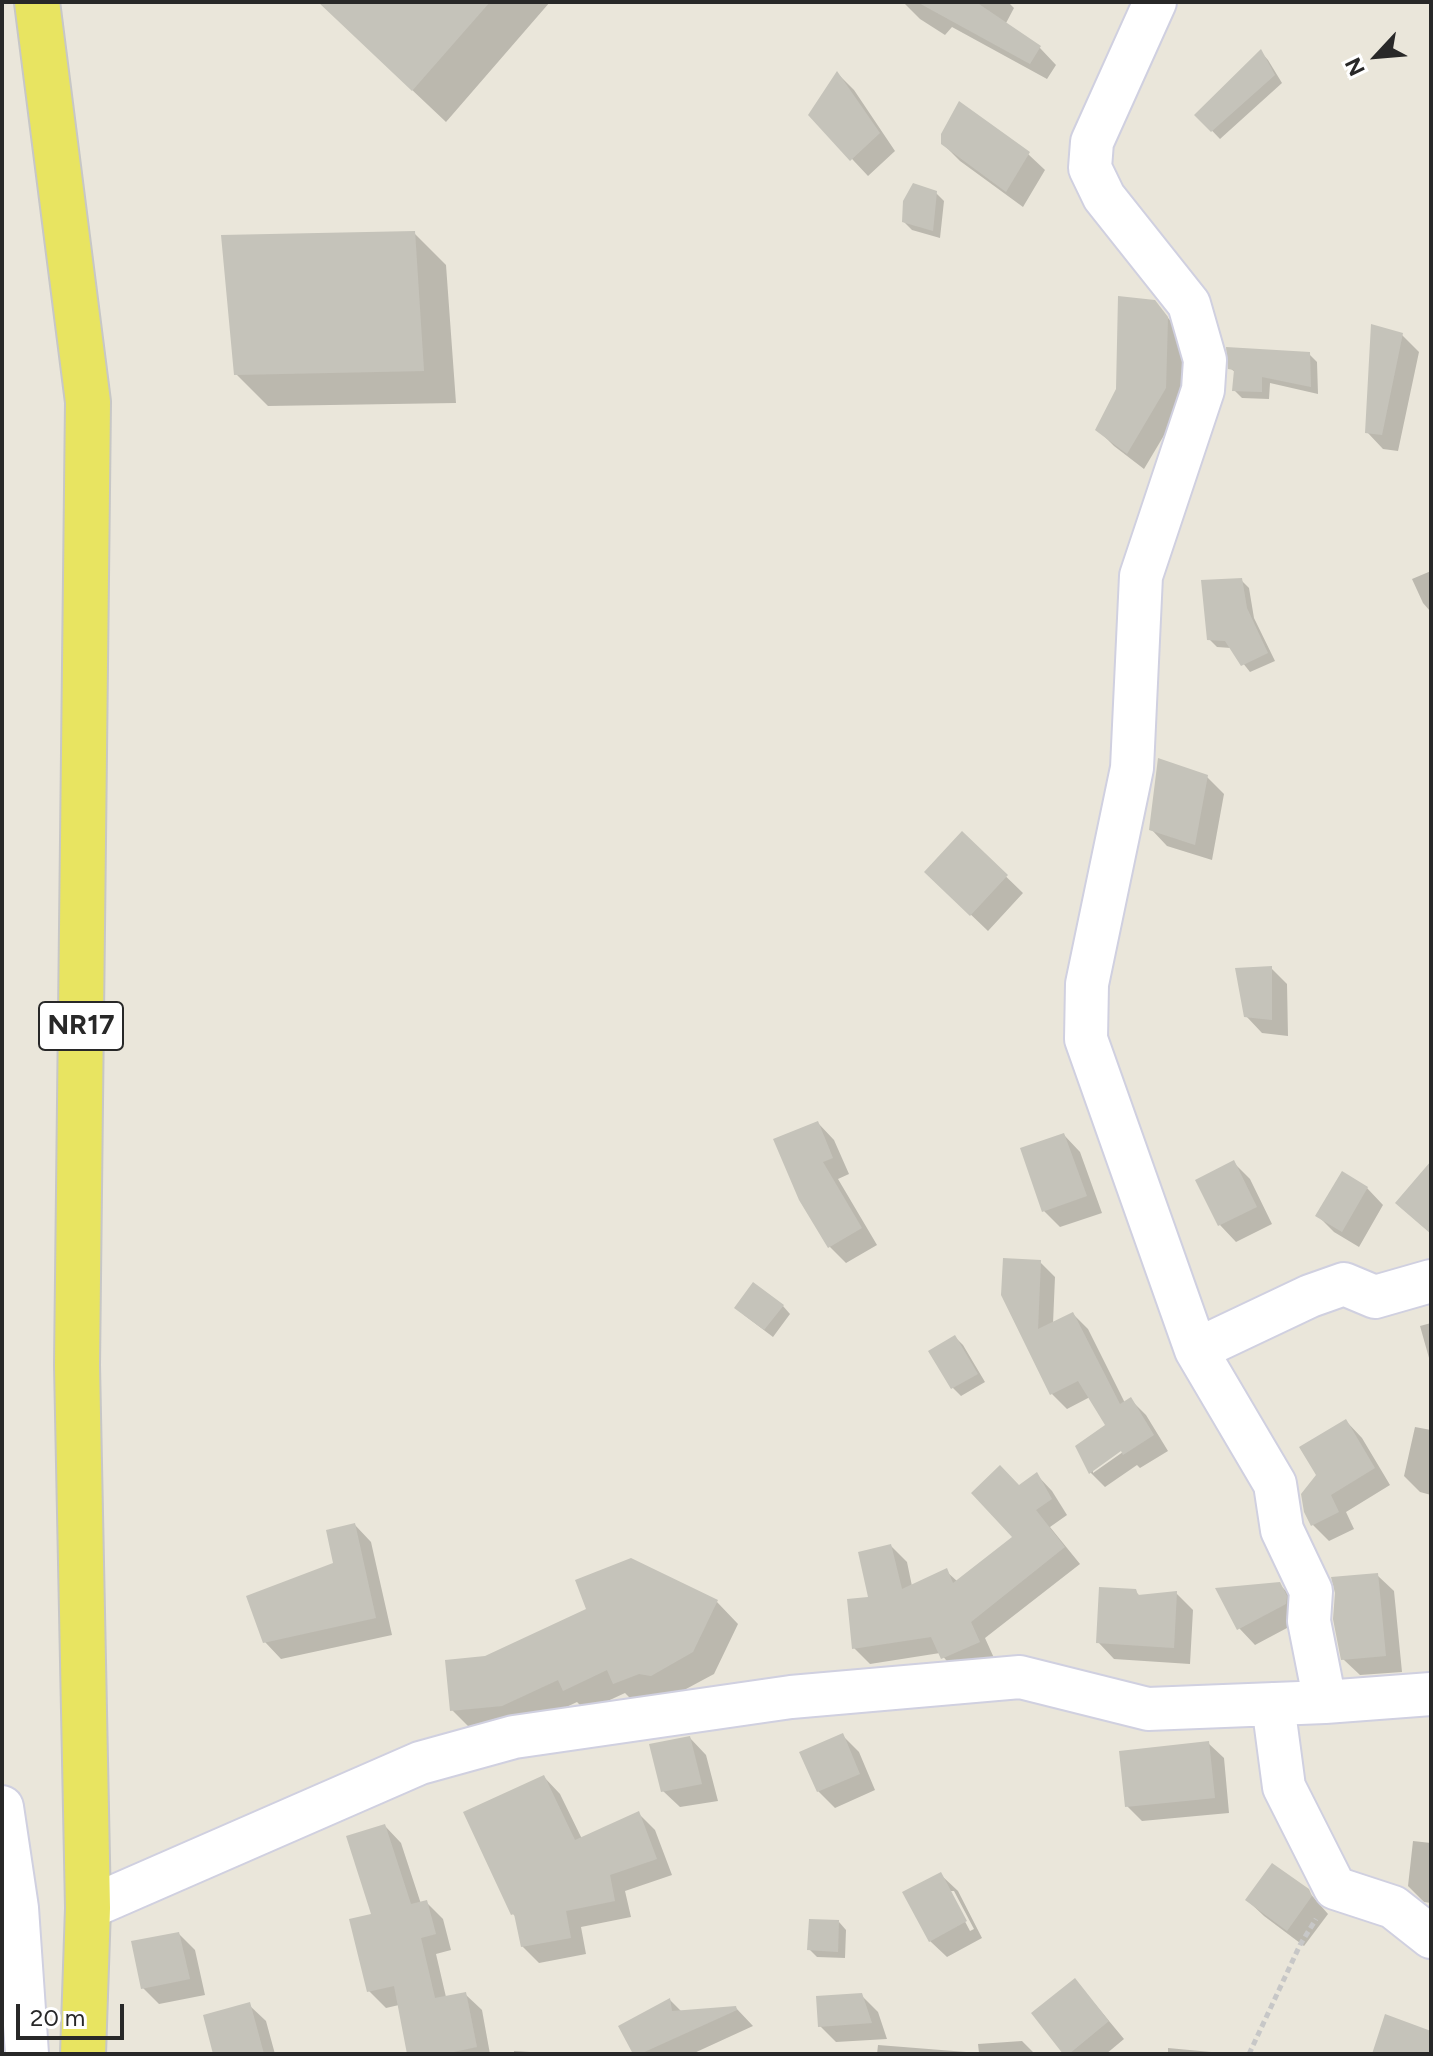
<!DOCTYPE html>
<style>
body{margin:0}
#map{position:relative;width:1433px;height:2056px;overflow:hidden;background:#eae6da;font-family:Figtree,sans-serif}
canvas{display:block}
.frame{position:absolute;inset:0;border:4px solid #282828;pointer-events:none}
.north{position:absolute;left:1337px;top:16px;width:80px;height:80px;-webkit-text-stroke:6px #fff;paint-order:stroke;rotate:244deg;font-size:22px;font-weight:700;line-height:32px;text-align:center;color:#282828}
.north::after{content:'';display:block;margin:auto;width:28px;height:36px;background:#282828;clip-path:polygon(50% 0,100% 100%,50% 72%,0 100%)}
.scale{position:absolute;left:16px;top:2004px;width:108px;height:36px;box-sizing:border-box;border:4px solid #282828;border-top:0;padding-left:10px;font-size:24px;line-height:28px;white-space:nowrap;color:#282828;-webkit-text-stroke:6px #fff;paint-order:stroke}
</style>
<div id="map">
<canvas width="1433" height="2056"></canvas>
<div class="frame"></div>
<div class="north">N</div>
<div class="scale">20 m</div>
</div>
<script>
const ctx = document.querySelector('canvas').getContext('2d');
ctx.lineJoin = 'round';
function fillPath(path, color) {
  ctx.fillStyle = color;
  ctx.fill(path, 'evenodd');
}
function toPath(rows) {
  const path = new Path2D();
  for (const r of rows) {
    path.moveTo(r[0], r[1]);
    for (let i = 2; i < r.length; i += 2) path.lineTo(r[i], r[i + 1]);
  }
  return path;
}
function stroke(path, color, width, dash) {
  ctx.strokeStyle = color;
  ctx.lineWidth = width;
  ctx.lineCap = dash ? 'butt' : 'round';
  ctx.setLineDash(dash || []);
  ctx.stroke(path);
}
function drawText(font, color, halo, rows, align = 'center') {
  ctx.font = font + ' Figtree,sans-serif';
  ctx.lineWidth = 6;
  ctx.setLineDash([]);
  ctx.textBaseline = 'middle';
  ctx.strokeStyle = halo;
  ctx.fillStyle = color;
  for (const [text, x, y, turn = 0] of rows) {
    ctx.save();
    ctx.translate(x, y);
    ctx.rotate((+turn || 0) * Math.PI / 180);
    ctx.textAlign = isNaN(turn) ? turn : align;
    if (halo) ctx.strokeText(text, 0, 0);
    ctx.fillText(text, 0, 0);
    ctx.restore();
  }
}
const shadow = toPath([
 [319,2,550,2,446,122],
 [1008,2,1014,8,1005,25,1040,48,1056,65,1047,79,952,27,945,35,920,19,904,3],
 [1261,52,1268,60,1282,83,1220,139,1197,115],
 [838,74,854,90,895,151,868,176,810,114],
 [943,144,1028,154,1045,170,1023,207,960,161],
 [936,193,944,201,940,238,912,230,904,222],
 [414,233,446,265,456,403,268,406,236,374],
 [1154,302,1183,335,1182,405,1144,469,1114,446,1097,429,1118,389],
 [1402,335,1419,352,1398,451,1383,449,1367,432],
 [1309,354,1317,362,1318,394,1270,383,1269,399,1242,398,1234,390,1236,373,1230,368],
 [1431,571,1431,611,1430,611,1423,603,1412,579],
 [1241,580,1249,588,1254,618,1275,661,1250,672,1231,648,1217,647,1209,639],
 [1207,777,1224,794,1212,860,1167,846,1151,829],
 [962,834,1023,893,988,931,943,888],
 [1271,968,1287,984,1288,1036,1262,1033,1246,1016],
 [818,1123,834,1140,849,1174,838,1179,877,1245,846,1263,830,1247],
 [1064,1135,1080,1152,1102,1213,1060,1227,1044,1211],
 [1234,1163,1250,1179,1272,1224,1236,1242,1220,1225],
 [1367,1188,1383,1205,1359,1247,1334,1232,1317,1215],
 [1040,1262,1055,1277,1053,1324,1073,1314,1088,1329,1125,1403,1131,1400,1146,1415,1168,1451,1140,1468,1137,1465,1105,1487,1090,1472,1107,1425,1090,1397,1067,1409,1052,1394,1003,1294],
 [1128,1444,1130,1447,1093,1473,1093,1468],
 [783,1306,790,1314,773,1337,744,1315],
 [1431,1323,1431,1365,1420,1326],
 [955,1337,963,1345,985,1382,961,1396,953,1388,931,1351],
 [1346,1421,1362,1438,1390,1485,1346,1512,1354,1529,1329,1541,1313,1525,1319,1475],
 [1415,1427,1431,1430,1431,1495,1420,1492,1404,1476],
 [1037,1475,1052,1491,1067,1515,1050,1527,1080,1564,985,1638,994,1658,958,1674,940,1653,870,1664,854,1648,891,1546,907,1562,912,1586,946,1571,958,1582,1015,1537,1019,1487],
 [355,1525,371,1542,392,1635,281,1659,265,1642,336,1565],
 [1377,1575,1394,1591,1402,1672,1360,1675,1343,1659],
 [1279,1584,1296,1601,1302,1620,1255,1645,1239,1628],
 [1135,1591,1140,1596,1176,1593,1193,1610,1190,1664,1114,1659,1098,1642],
 [717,1602,738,1624,714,1674,673,1696,637,1705,625,1693,586,1711,577,1702,524,1727,474,1732,452,1710,485,1658,589,1610],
 [842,1735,859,1752,875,1790,835,1808,818,1791],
 [690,1738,706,1755,718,1801,680,1807,663,1791],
 [1208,1743,1224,1758,1229,1813,1142,1821,1127,1806],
 [544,1777,560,1794,582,1839,639,1814,655,1830,672,1875,625,1891,631,1917,581,1927,586,1954,539,1963,522,1946,517,1918,512,1913],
 [385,1826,401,1843,421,1904,427,1903,443,1919,451,1950,436,1954,446,1997,465,1994,482,2010,490,2054,409,2054,399,2005,386,2008,369,1991,374,1915],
 [1413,1841,1431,1843,1431,1903,1424,1902,1408,1886],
 [941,1875,958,1891,982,1938,947,1957,930,1941],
 [949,1891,954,1891,974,1929,970,1931],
 [1308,1891,1328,1914,1304,1946,1264,1916,1247,1900],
 [839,1922,846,1930,845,1958,817,1957,809,1949],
 [179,1934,195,1950,205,1995,159,2004,143,1988],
 [1075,1980,1124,2039,1106,2054,1067,2054],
 [861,1995,878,2012,887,2039,836,2042,820,2026],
 [670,2000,682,2012,736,2008,753,2026,692,2054,635,2054],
 [249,2005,266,2021,275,2054,215,2054],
 [1022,2041,1035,2054,877,2054,878,2045,979,2053,978,2044],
 [1168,2048,1222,2053,1223,2054,1168,2054],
 [514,2051,564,2054,514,2054]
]);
const building = toPath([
 [318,2,490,2,412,91],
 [917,2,976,2,1041,46,1030,64],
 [1261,49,1275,75,1211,132,1194,115],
 [837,71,880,133,850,161,808,115],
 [959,101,1030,152,1006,192,941,144,941,134],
 [913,183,937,191,933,231,902,222,903,201],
 [415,231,424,371,234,375,221,235],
 [1118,296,1155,300,1168,317,1166,388,1127,454,1095,430,1116,389],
 [1371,324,1403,333,1382,435,1365,433],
 [1226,347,1310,352,1311,387,1262,377,1262,392,1232,391,1234,370,1228,369],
 [1242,578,1247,608,1268,653,1241,666,1225,641,1207,640,1201,580],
 [1158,758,1208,775,1195,845,1149,830],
 [962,831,1008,875,970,916,924,872],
 [1272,966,1272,1020,1244,1017,1235,968],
 [818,1121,833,1158,823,1162,862,1228,828,1248,799,1200,773,1139],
 [1064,1133,1087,1196,1042,1212,1020,1148],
 [1234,1160,1257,1207,1218,1226,1195,1180],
 [1431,1161,1431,1234,1395,1203],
 [1342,1171,1368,1187,1342,1232,1315,1216],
 [1003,1258,1041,1260,1038,1329,1073,1312,1120,1404,1131,1397,1154,1435,1123,1455,1121,1451,1089,1474,1075,1446,1105,1425,1078,1381,1050,1395,1001,1295],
 [753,1282,784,1305,764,1330,734,1308],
 [955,1335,978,1374,951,1389,928,1351],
 [1346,1419,1375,1468,1331,1495,1339,1512,1311,1526,1304,1512,1301,1494,1316,1475,1299,1447],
 [1000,1465,1019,1485,1037,1472,1052,1499,1036,1510,1065,1547,971,1622,980,1642,941,1659,931,1637,852,1649,847,1599,868,1597,858,1552,891,1544,902,1589,947,1568,953,1583,1012,1537,971,1493],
 [355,1523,376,1618,263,1643,246,1596,333,1563,326,1530],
 [631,1558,718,1600,693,1652,651,1676,639,1674,613,1684,607,1670,563,1691,558,1680,502,1706,450,1711,445,1660,485,1656,586,1609,575,1580],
 [1378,1573,1386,1656,1341,1660,1333,1619,1335,1593,1331,1577],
 [1280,1582,1287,1596,1286,1604,1237,1630,1215,1588],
 [1099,1587,1136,1589,1138,1595,1177,1591,1174,1648,1096,1643],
 [843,1733,860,1774,817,1792,799,1752],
 [690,1736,702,1784,661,1792,649,1744],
 [1209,1741,1215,1798,1125,1807,1119,1751],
 [544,1775,575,1840,639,1811,657,1859,610,1875,615,1901,566,1911,571,1938,521,1947,514,1914,511,1915,463,1812],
 [385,1824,411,1904,427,1900,436,1934,421,1938,435,1998,466,1992,477,2047,444,2054,407,2054,394,1986,367,1992,349,1919,371,1914,346,1836],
 [1272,1863,1309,1889,1312,1896,1287,1931,1245,1900],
 [941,1872,967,1921,929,1942,902,1892],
 [809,1919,839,1920,838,1952,807,1950],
 [179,1932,190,1979,141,1989,131,1941],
 [1075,1978,1109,2021,1069,2054,1063,2054,1031,2013],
 [862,1993,872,2023,818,2027,816,1996],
 [670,1998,672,2011,736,2006,737,2010,640,2054,633,2054,618,2026],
 [250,2002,264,2054,213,2054,203,2015],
 [1385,2014,1431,2031,1431,2054,1372,2054]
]);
const path = toPath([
 [1249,2054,1300,1945,1316,1919]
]);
const minor = toPath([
 [1155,2,1092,142,1090,168,1104,197,1189,304,1205,360,1203,390,1141,576,1132,768,1087,984,1086,1039,1196,1350,1275,1484,1282,1530,1311,1591,1309,1621,1325,1702],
 [1196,1350,1310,1296,1344,1284,1375,1297,1431,1281],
 [1273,1704,1284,1787,1335,1888,1393,1907,1431,1937],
 [2,1807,17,1908,27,2054],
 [88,1908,420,1763,514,1737,791,1697,1020,1677,1148,1709,1325,1702,1431,1694]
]);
const primary = toPath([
 [37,2,88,402,77,1365,88,1908,83,2054]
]);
const shields = [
 [81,1026,84]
];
const shieldNames = [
 ["NR17",81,1026]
];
fillPath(shadow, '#0003');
fillPath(building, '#c5c3ba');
stroke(minor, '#d0d0e0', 46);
stroke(primary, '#c7c7c7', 48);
stroke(path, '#c7c7c7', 5, [6, 4]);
stroke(minor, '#fff', 42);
stroke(primary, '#e8e461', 44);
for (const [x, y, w] of shields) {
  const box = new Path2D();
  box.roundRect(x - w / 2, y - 24, w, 48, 6);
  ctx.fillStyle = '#fff';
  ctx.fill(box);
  stroke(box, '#282828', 2);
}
drawText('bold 28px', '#282828', null, shieldNames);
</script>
